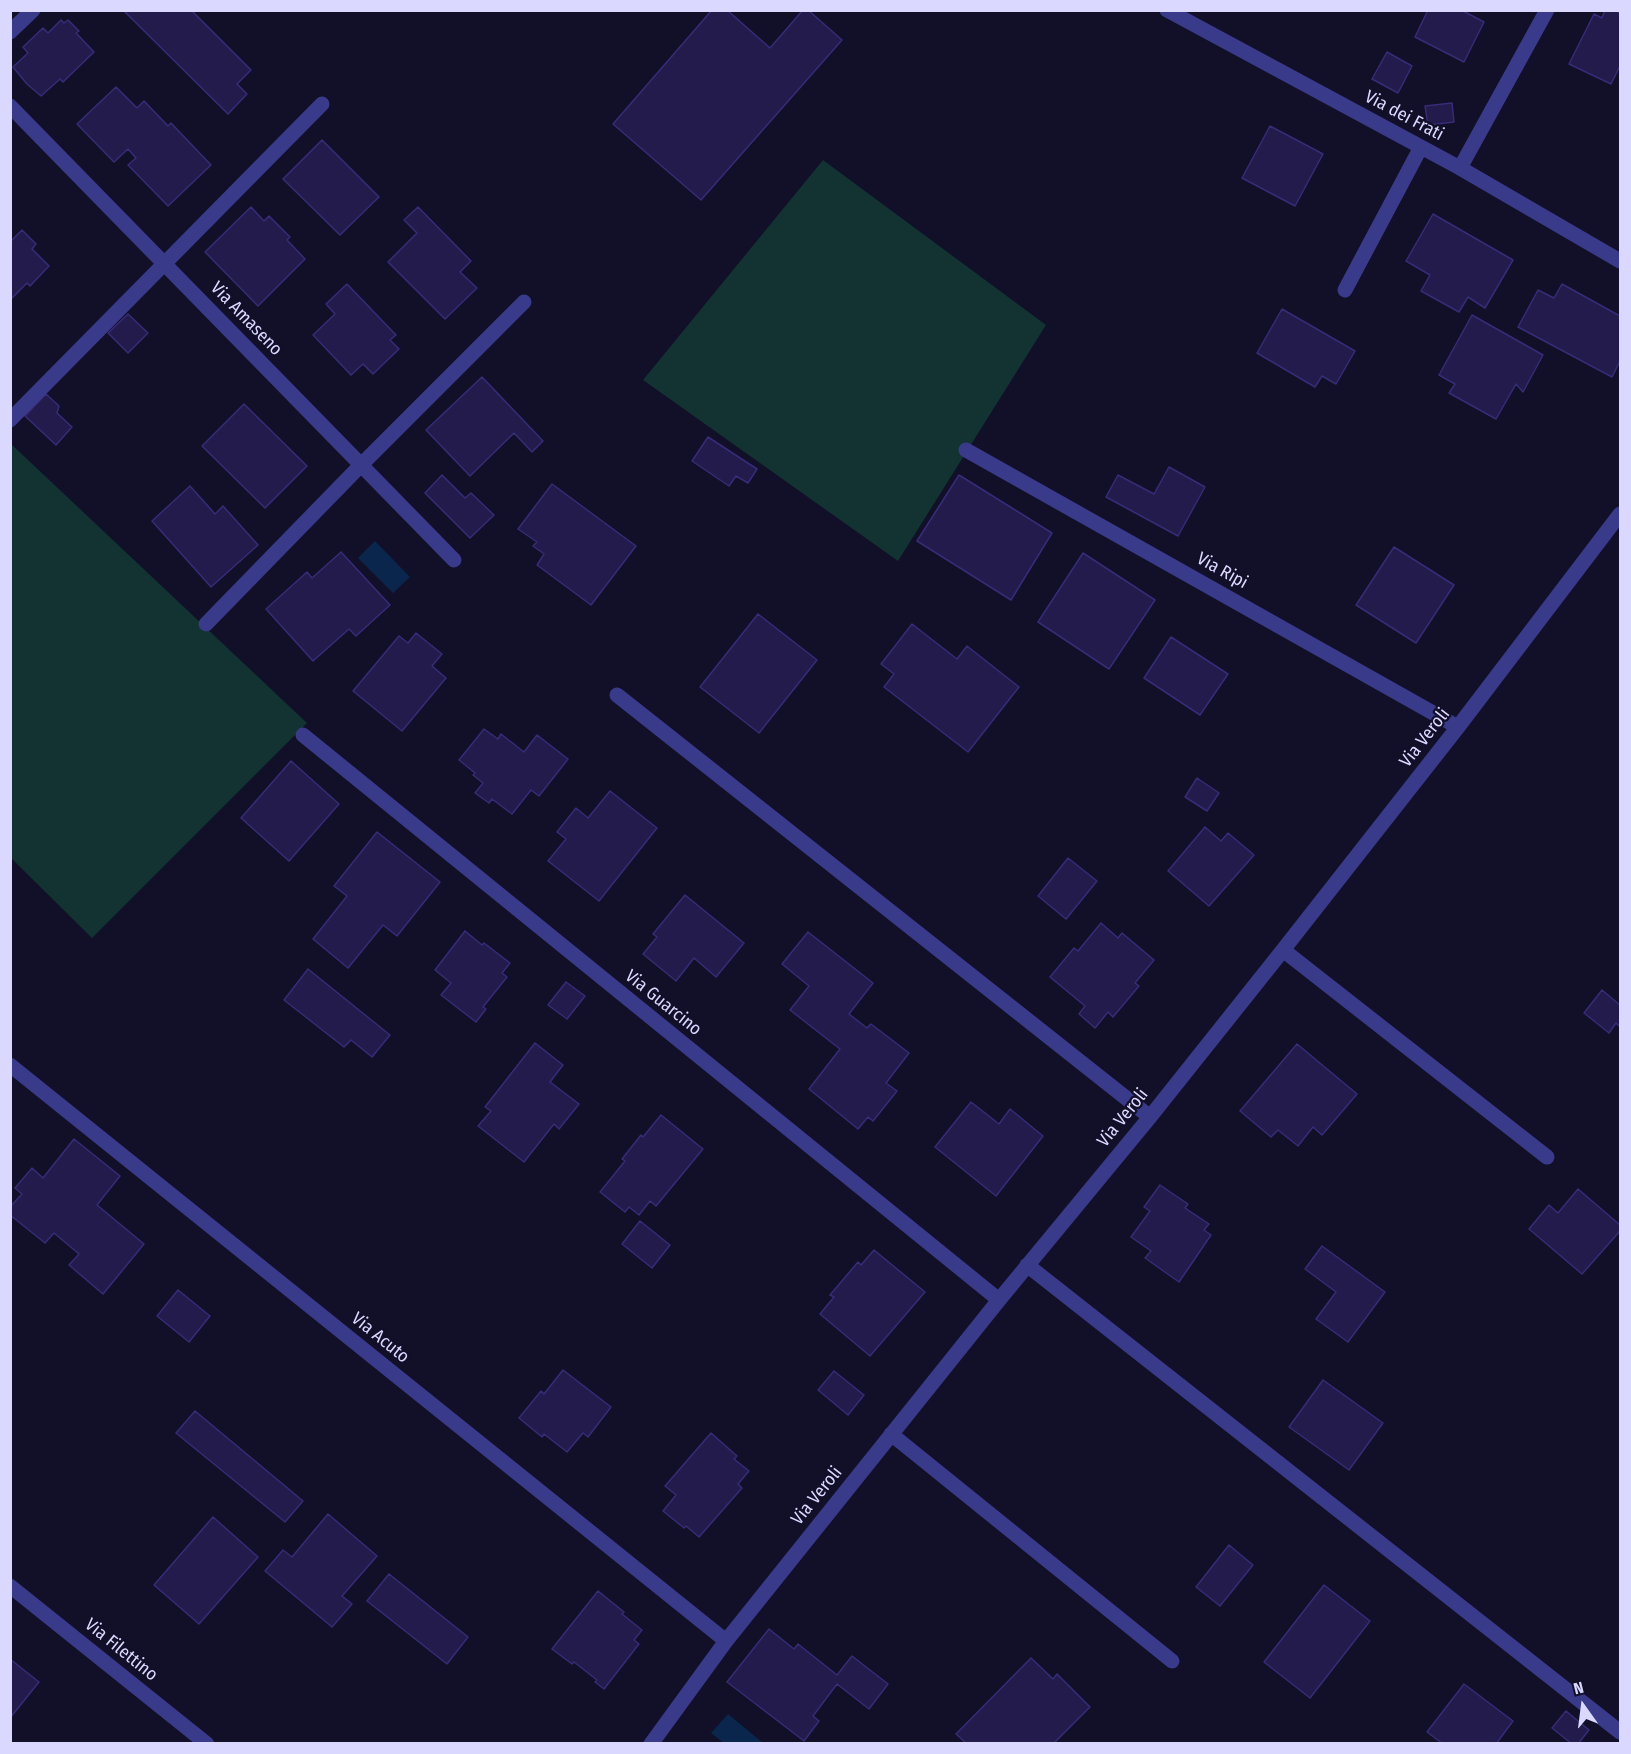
<!DOCTYPE html>
<style>
body{margin:0}
#map{position:relative;width:1631px;height:1754px;overflow:hidden;background:#120f29;font-family:"Fira Sans Condensed",sans-serif}
canvas{display:block}
.frame{position:absolute;inset:0;border:12px solid #dad8ff;pointer-events:none}
.north{position:absolute;left:1553px;top:1676px;width:60px;height:60px;-webkit-text-stroke:4px #120f29;paint-order:stroke;rotate:346deg;font-size:16px;font-weight:700;line-height:24px;text-align:center;color:#dad8ff}
.north::after{content:'';display:block;margin:auto;width:21px;height:27px;background:#dad8ff;clip-path:polygon(50% 0,100% 100%,50% 72%,0 100%)}
</style>
<div id="map">
<canvas width="1631" height="1754"></canvas>
<div class="frame"></div>
<div class="north">N</div>
</div>
<script>
const ctx = document.querySelector('canvas').getContext('2d');
ctx.lineJoin = 'round';
function fillPath(path, color) {
  ctx.fillStyle = color;
  ctx.fill(path, 'evenodd');
}
function toPath(rows) {
  const path = new Path2D();
  for (const r of rows) {
    path.moveTo(r[0], r[1]);
    for (let i = 2; i < r.length; i += 2) path.lineTo(r[i], r[i + 1]);
  }
  return path;
}
function stroke(path, color, width, dash) {
  ctx.strokeStyle = color;
  ctx.lineWidth = width;
  ctx.lineCap = dash ? 'butt' : 'round';
  ctx.setLineDash(dash || []);
  ctx.stroke(path);
}
function drawText(font, color, halo, rows, align = 'center') {
  ctx.font = font + ' "Fira Sans Condensed",sans-serif';
  ctx.lineWidth = 4.5;
  ctx.setLineDash([]);
  ctx.textBaseline = 'middle';
  ctx.strokeStyle = halo;
  ctx.fillStyle = color;
  for (const [text, x, y, turn = 0] of rows) {
    ctx.save();
    ctx.translate(x, y);
    ctx.rotate((+turn || 0) * Math.PI / 180);
    ctx.textAlign = isNaN(turn) ? turn : align;
    if (halo) ctx.strokeText(text, 0, 0);
    ctx.fillText(text, 0, 0);
    ctx.restore();
  }
}
const green = toPath([
 [823,160,1046,325,898,561,643,380],
 [10,443,307,723,92,938,11,858]
]);
const water = toPath([
 [375,541,410,577,393,593,358,558],
 [728,1714,763,1743,724,1743,711,1733]
]);
const building = toPath([
 [126,10,191,10,251,70,237,84,247,94,228,114,125,12,126,10],
 [712,10,727,10,770,48,803,10,808,10,842,40,701,200,613,124,712,10],
 [1428,10,1461,10,1484,22,1464,62,1415,37,1428,10],
 [1605,10,1614,10,1620,13,1620,66,1611,84,1569,64,1594,14,1602,18,1605,10],
 [61,20,64,23,68,20,79,31,76,33,94,52,63,82,60,79,41,96,27,84,13,67,28,53,23,47,43,28,48,33,61,20],
 [1387,52,1412,66,1398,93,1372,79,1387,52],
 [116,87,137,108,144,101,168,126,171,123,211,165,168,206,128,165,136,158,128,149,114,162,77,124,116,87],
 [1452,103,1454,122,1428,125,1425,106,1452,103],
 [1270,126,1323,154,1295,206,1242,178,1270,126],
 [322,140,379,197,340,235,283,179,322,140],
 [251,207,264,221,269,216,290,237,287,240,305,259,258,306,205,252,251,207],
 [418,207,471,261,460,272,477,288,445,319,388,262,417,233,404,220,418,207],
 [1433,214,1513,260,1485,308,1468,297,1459,312,1421,291,1430,275,1406,261,1433,214],
 [22,230,36,244,32,249,49,266,30,286,27,283,10,300,10,242,22,230],
 [347,284,396,335,390,340,399,349,373,374,363,364,351,375,313,335,335,314,326,304,347,284],
 [1562,284,1620,316,1620,361,1612,377,1518,327,1538,290,1554,298,1562,284],
 [1282,309,1355,351,1336,384,1322,376,1315,387,1257,353,1282,309],
 [128,314,148,333,128,353,108,333,128,314],
 [1472,315,1543,355,1523,392,1516,384,1496,419,1449,393,1455,384,1439,375,1472,315],
 [482,377,543,441,532,452,514,433,470,476,426,430,482,377],
 [46,394,59,406,57,413,72,427,56,445,25,416,46,394],
 [244,404,307,466,265,508,202,446,244,404],
 [708,437,757,469,748,483,736,476,729,486,692,461,708,437],
 [1169,467,1205,487,1178,536,1106,497,1118,475,1154,494,1169,467],
 [442,475,465,498,471,493,494,515,470,538,425,493,442,475],
 [959,475,1052,533,1011,600,917,541,959,475],
 [552,484,636,546,591,605,537,565,544,554,533,546,537,542,518,529,552,484],
 [190,486,215,514,223,506,258,545,211,587,152,521,190,486],
 [1394,547,1454,585,1416,643,1356,605,1394,547],
 [341,552,390,605,356,636,349,629,313,661,266,609,307,572,312,578,341,552],
 [1083,553,1155,600,1109,669,1038,622,1083,553],
 [758,614,817,660,759,733,700,687,758,614],
 [912,624,957,659,967,646,1019,687,968,752,884,687,894,674,881,664,912,624],
 [416,633,442,654,432,666,446,678,402,731,353,691,399,636,408,643,416,633],
 [1171,637,1228,674,1200,715,1144,678,1171,637],
 [484,729,498,739,501,734,524,752,537,735,568,759,539,796,531,790,512,814,492,799,489,803,475,793,483,783,473,775,475,773,459,760,484,729],
 [291,761,339,804,289,861,241,818,291,761],
 [1197,778,1219,793,1207,811,1185,797,1197,778],
 [610,791,657,828,599,901,548,861,566,839,557,832,576,808,588,818,610,791],
 [1205,827,1221,841,1228,833,1254,855,1209,906,1168,871,1205,827],
 [377,832,440,882,397,936,383,925,348,968,313,939,347,896,334,886,377,832],
 [1068,858,1097,881,1066,919,1038,896,1068,858],
 [685,895,744,943,716,977,694,958,676,981,643,954,657,937,653,934,685,895],
 [1101,923,1118,938,1122,933,1154,960,1135,983,1139,986,1113,1017,1108,1012,1095,1028,1079,1014,1085,1006,1050,977,1074,948,1078,951,1101,923],
 [465,931,482,945,484,943,510,963,502,973,507,977,483,1007,486,1009,476,1022,441,995,451,983,435,970,465,931],
 [808,932,873,983,849,1014,867,1028,871,1024,909,1053,886,1083,897,1091,873,1121,868,1117,858,1129,809,1089,840,1049,790,1010,809,986,782,964,808,932],
 [308,969,390,1035,372,1057,351,1040,344,1047,284,1000,308,969],
 [566,982,585,996,567,1019,548,1005,566,982],
 [1602,990,1620,1005,1620,1027,1616,1023,1609,1033,1584,1013,1602,990],
 [535,1043,563,1065,550,1082,579,1104,559,1129,554,1124,524,1162,478,1126,491,1111,485,1107,535,1043],
 [1297,1044,1357,1094,1322,1135,1313,1127,1298,1146,1278,1130,1271,1137,1240,1111,1297,1044],
 [971,1102,999,1124,1010,1109,1043,1136,996,1196,935,1147,971,1102],
 [661,1115,703,1149,656,1206,650,1201,639,1215,629,1207,625,1212,600,1192,625,1161,622,1159,641,1135,643,1137,661,1115],
 [74,1139,120,1176,97,1205,144,1244,103,1294,69,1265,79,1254,54,1233,45,1243,10,1215,10,1207,22,1194,15,1188,32,1168,43,1178,74,1139],
 [1160,1185,1188,1204,1185,1208,1209,1224,1204,1230,1211,1235,1179,1282,1145,1258,1151,1251,1131,1237,1150,1211,1144,1207,1160,1185],
 [1578,1189,1620,1225,1620,1231,1582,1274,1529,1229,1549,1205,1558,1213,1578,1189],
 [640,1221,670,1245,652,1268,622,1244,640,1221],
 [1322,1246,1385,1292,1348,1342,1316,1319,1336,1292,1305,1269,1322,1246],
 [874,1250,925,1292,870,1356,820,1314,834,1297,830,1295,858,1262,861,1265,874,1250],
 [178,1290,210,1316,189,1342,157,1316,178,1290],
 [563,1370,611,1407,588,1437,583,1433,567,1452,544,1434,542,1437,519,1418,541,1391,544,1394,563,1370],
 [834,1371,864,1395,848,1415,818,1390,834,1371],
 [1323,1380,1383,1423,1349,1470,1289,1427,1323,1380],
 [195,1411,303,1501,285,1522,176,1433,195,1411],
 [711,1433,737,1456,734,1459,749,1471,738,1484,742,1488,699,1537,686,1526,684,1528,663,1511,676,1495,665,1486,711,1433],
 [328,1514,377,1556,342,1596,352,1604,332,1627,265,1571,283,1550,292,1557,328,1514],
 [213,1517,258,1557,199,1624,154,1585,213,1517],
 [1229,1545,1253,1565,1220,1606,1196,1587,1229,1545],
 [389,1574,468,1637,447,1664,367,1601,389,1574],
 [1324,1585,1370,1621,1310,1698,1264,1662,1324,1585],
 [598,1591,624,1612,622,1614,642,1630,634,1640,639,1644,604,1689,595,1682,597,1680,574,1662,572,1664,552,1649,598,1591],
 [769,1629,794,1649,798,1644,837,1675,852,1656,888,1684,869,1709,837,1684,813,1716,819,1721,804,1741,727,1682,769,1629],
 [1031,1658,1053,1679,1057,1674,1090,1707,1053,1744,967,1744,956,1734,1031,1658],
 [10,1659,39,1682,10,1718,10,1659],
 [1464,1684,1513,1721,1496,1744,1443,1744,1427,1732,1464,1684],
 [1566,1711,1589,1730,1578,1744,1572,1744,1552,1728,1566,1711]
]);
const street = toPath([
 [1167,10,1460,168,1620,261],
 [10,32,33,10],
 [10,106,454,560],
 [1460,168,1547,10],
 [1345,290,1421,147],
 [10,420,322,104],
 [966,450,1458,727],
 [206,624,361,465,524,302],
 [617,695,1150,1117],
 [303,735,999,1300],
 [1283,950,1547,1157],
 [10,1065,726,1641],
 [1027,1265,1620,1732],
 [891,1434,1172,1661],
 [10,1586,207,1744],
 [651,1744,726,1641,999,1300,1150,1117,1283,950,1458,727,1620,514]
]);
const streetNames = [
 ["Via dei Frati",1404,116,28],
 ["Via Amaseno",246,319,46],
 ["Via Ripi",1222,571,29],
 ["Via Veroli",1425,738,-52],
 ["Via Guarcino",663,1003,39],
 ["Via Veroli",1123,1118,-51],
 ["Via Acuto",380,1338,39],
 ["Via Veroli",817,1496,-51],
 ["Via Filettino",121,1650,39]
];
fillPath(green, '#123331');
fillPath(water, '#0b264d');
fillPath(building, '#221b4b');
stroke(building, '#372c77', 1.5);
stroke(street, '#393a89', 15);
drawText('18px', '#dad8ff', '#120f29', streetNames);
</script>
